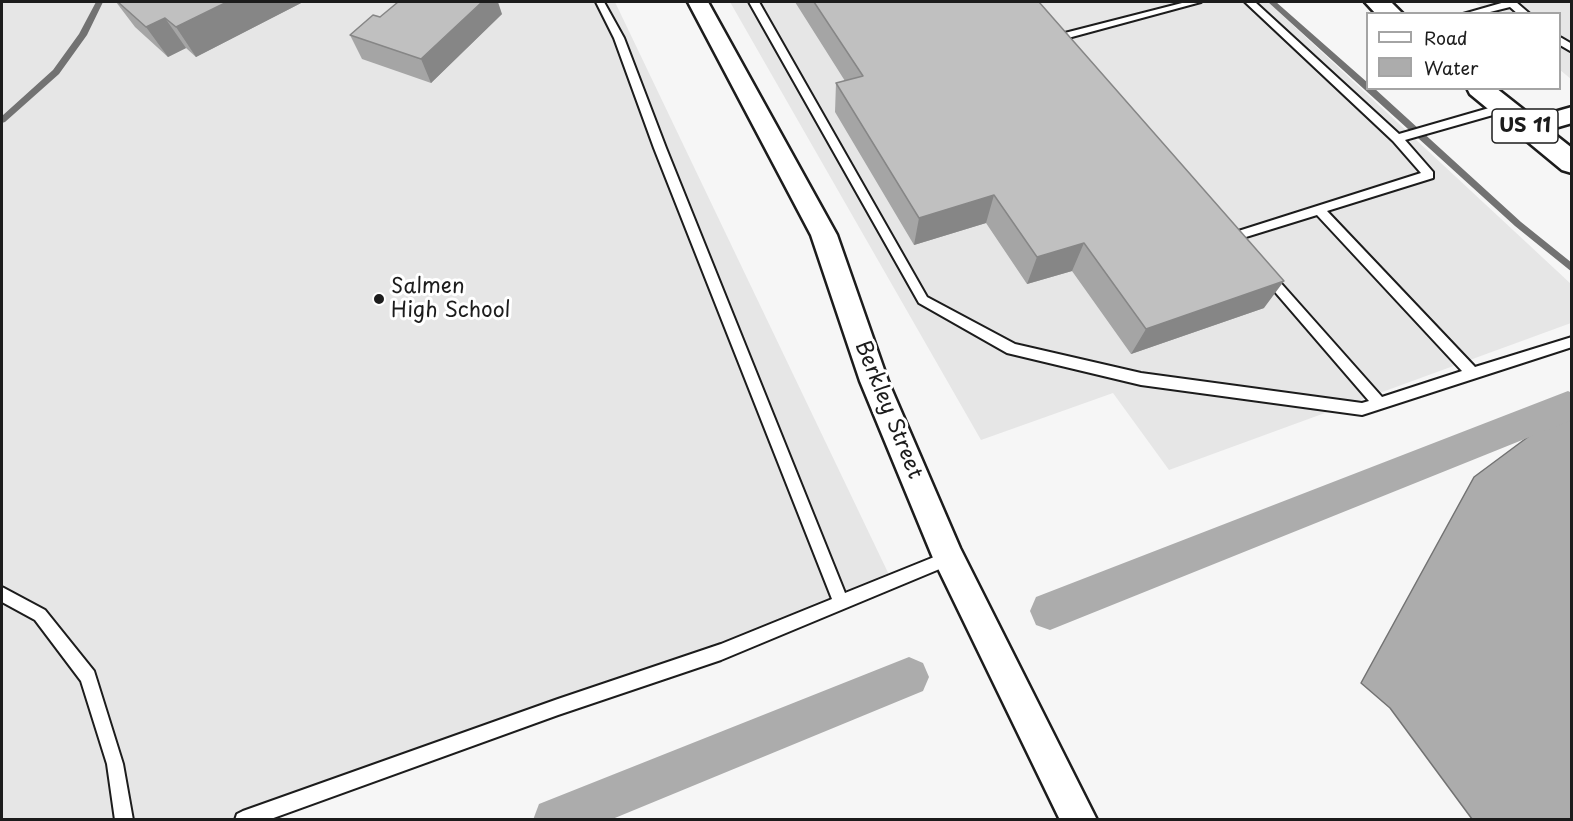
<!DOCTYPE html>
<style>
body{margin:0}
#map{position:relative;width:1573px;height:821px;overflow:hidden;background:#f6f6f6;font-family:"Playpen Sans",sans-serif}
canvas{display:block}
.frame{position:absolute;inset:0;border:3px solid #1c1c1c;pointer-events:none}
.legend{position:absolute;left:1366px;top:12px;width:195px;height:78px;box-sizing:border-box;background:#fff;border:2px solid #a4a4a4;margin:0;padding:8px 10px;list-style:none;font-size:18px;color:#1c1c1c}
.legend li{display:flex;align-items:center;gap:12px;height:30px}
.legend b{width:30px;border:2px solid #a4a4a4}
</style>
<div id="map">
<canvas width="1573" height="821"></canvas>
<div class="frame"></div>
<ul class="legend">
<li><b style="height:8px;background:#fff"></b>Road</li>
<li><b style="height:16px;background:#acacac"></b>Water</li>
</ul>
</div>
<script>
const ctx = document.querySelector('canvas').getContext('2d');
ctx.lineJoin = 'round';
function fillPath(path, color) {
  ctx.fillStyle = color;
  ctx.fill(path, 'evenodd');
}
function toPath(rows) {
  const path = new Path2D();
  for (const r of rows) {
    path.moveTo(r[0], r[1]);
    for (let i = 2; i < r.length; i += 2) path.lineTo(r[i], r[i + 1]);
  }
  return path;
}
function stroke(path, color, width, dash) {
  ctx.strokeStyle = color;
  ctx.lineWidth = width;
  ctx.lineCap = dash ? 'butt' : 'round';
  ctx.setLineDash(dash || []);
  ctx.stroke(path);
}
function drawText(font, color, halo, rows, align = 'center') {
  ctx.font = font + ' "Playpen Sans",sans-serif';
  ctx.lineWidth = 6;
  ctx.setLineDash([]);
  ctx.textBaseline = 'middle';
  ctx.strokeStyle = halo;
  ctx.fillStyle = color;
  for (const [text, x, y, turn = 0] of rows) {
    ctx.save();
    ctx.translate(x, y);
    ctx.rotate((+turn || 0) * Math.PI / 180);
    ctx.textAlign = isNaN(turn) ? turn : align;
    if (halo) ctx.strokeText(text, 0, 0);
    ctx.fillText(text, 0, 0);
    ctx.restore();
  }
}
const built = toPath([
 [2,2,615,2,892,581,252,819,2,819],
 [730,2,1268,2,1571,284,1571,323,1169,470,1113,393,981,440],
 [1474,2,1571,2,1571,79,1560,70,1560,14,1489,13]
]);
const water = toPath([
 [1571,405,1571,819,1472,819,1390,708,1361,683,1474,477,1571,405]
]);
const stream = toPath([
 [96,2,103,2,87,35,59,74,5,122,2,123,2,116,53,70,79,34,96,2],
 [1268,2,1276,2,1368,83,1368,88,1374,88,1521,222,1572,263,1572,272,1515,226,1268,2]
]);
const canal = toPath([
 [1568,391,1572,393,1572,420,1050,630,1036,625,1030,611,1036,597,1568,391],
 [909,657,923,663,929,677,923,691,610,820,533,820,539,804,909,657]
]);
const service = toPath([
 [596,2,604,2,624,38,666,148,845,593,949,551,954,553,956,558,954,563,721,660,558,715,268,820,235,820,237,814,243,811,558,699,721,644,832,599,654,148,614,38,596,2],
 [749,2,759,2,927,297,1015,344,1141,373,1362,403,1369,401,1263,278,1261,275,1263,272,1267,270,1271,272,1382,397,1462,371,1317,215,1233,241,1229,240,1227,237,1229,234,1421,173,1393,141,1245,2,1255,2,1399,134,1503,104,1507,105,1507,111,1405,140,1433,172,1433,178,1327,211,1475,367,1572,337,1572,347,1362,415,1141,385,1007,353,919,303,749,2],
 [1186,2,1201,2,1057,41,1052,38,1053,36,1186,2],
 [1505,2,1516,2,1530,14,1518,14,1510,7,1482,14,1463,14,1505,2],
 [1560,37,1572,44,1572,52,1560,45,1560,37],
 [2,587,45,610,94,671,123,764,133,820,115,820,107,764,81,681,35,620,2,602,2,587]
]);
const minor = toPath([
 [688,2,708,2,837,235,888,381,960,548,1097,820,1060,820,933,558,860,381,811,235,688,2],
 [1572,107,1572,123,1527,136,1519,134,1516,128,1519,122,1572,107]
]);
const primary = toPath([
 [1365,2,1391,2,1403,14,1376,14,1365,2],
 [1467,88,1496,88,1572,148,1572,173,1562,170,1470,94,1467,88]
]);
const wall = toPath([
 [116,2,303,2,196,57,186,48,168,57,135,27],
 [795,2,1039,2,1264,308,1131,354,1072,271,1027,284,986,223,914,245,835,112,836,83,845,81],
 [502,14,431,83,362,59,350,35,380,17]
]);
const shadedWall = toPath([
 [227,2,303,2,196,57,176,27],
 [482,2,498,2,502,14,431,83,421,59],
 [165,18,186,48,168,57,146,27],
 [994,195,986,223,914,245,919,218],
 [1084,243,1072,271,1027,284,1037,257],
 [1284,281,1264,308,1131,354,1146,329]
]);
const building = toPath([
 [118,2,227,2,176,27,165,18,146,27,118,2],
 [398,2,482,2,421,59,350,35,373,15,380,17,398,2],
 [814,2,1039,2,1284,281,1146,329,1084,243,1037,257,994,195,919,218,836,83,863,76,814,2]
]);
const markers = [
 [379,299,6,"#1c1c1c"]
];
const shields = [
 [1525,126,66]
];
const shieldNames = [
 ["US 11",1525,126]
];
const poiNames = [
 ["Salmen",391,287],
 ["High School",391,311]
];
const streetNames = [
 ["Berkley Street",888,410,68]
];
fillPath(built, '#e6e6e6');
fillPath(water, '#acacac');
stroke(water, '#727272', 1.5);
fillPath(stream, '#727272');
fillPath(canal, '#acacac');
stroke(service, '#1c1c1c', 4);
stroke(minor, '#1c1c1c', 5);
stroke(primary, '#1c1c1c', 5);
fillPath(service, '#fff');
fillPath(minor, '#fff');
fillPath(primary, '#fff');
fillPath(wall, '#a5a5a5');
fillPath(shadedWall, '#868686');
fillPath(building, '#c0c0c0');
stroke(building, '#868686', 1.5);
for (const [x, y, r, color] of markers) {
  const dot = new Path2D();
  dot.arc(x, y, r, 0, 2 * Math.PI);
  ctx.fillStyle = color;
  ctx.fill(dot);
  stroke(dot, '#fff', 2);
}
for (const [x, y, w] of shields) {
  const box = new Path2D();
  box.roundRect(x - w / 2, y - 17, w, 34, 4.5);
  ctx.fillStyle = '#fff';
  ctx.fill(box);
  stroke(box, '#1c1c1c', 1.5);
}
drawText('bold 20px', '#1c1c1c', null, shieldNames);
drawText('21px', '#1c1c1c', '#fff', poiNames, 'left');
drawText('21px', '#1c1c1c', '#fff', streetNames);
</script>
